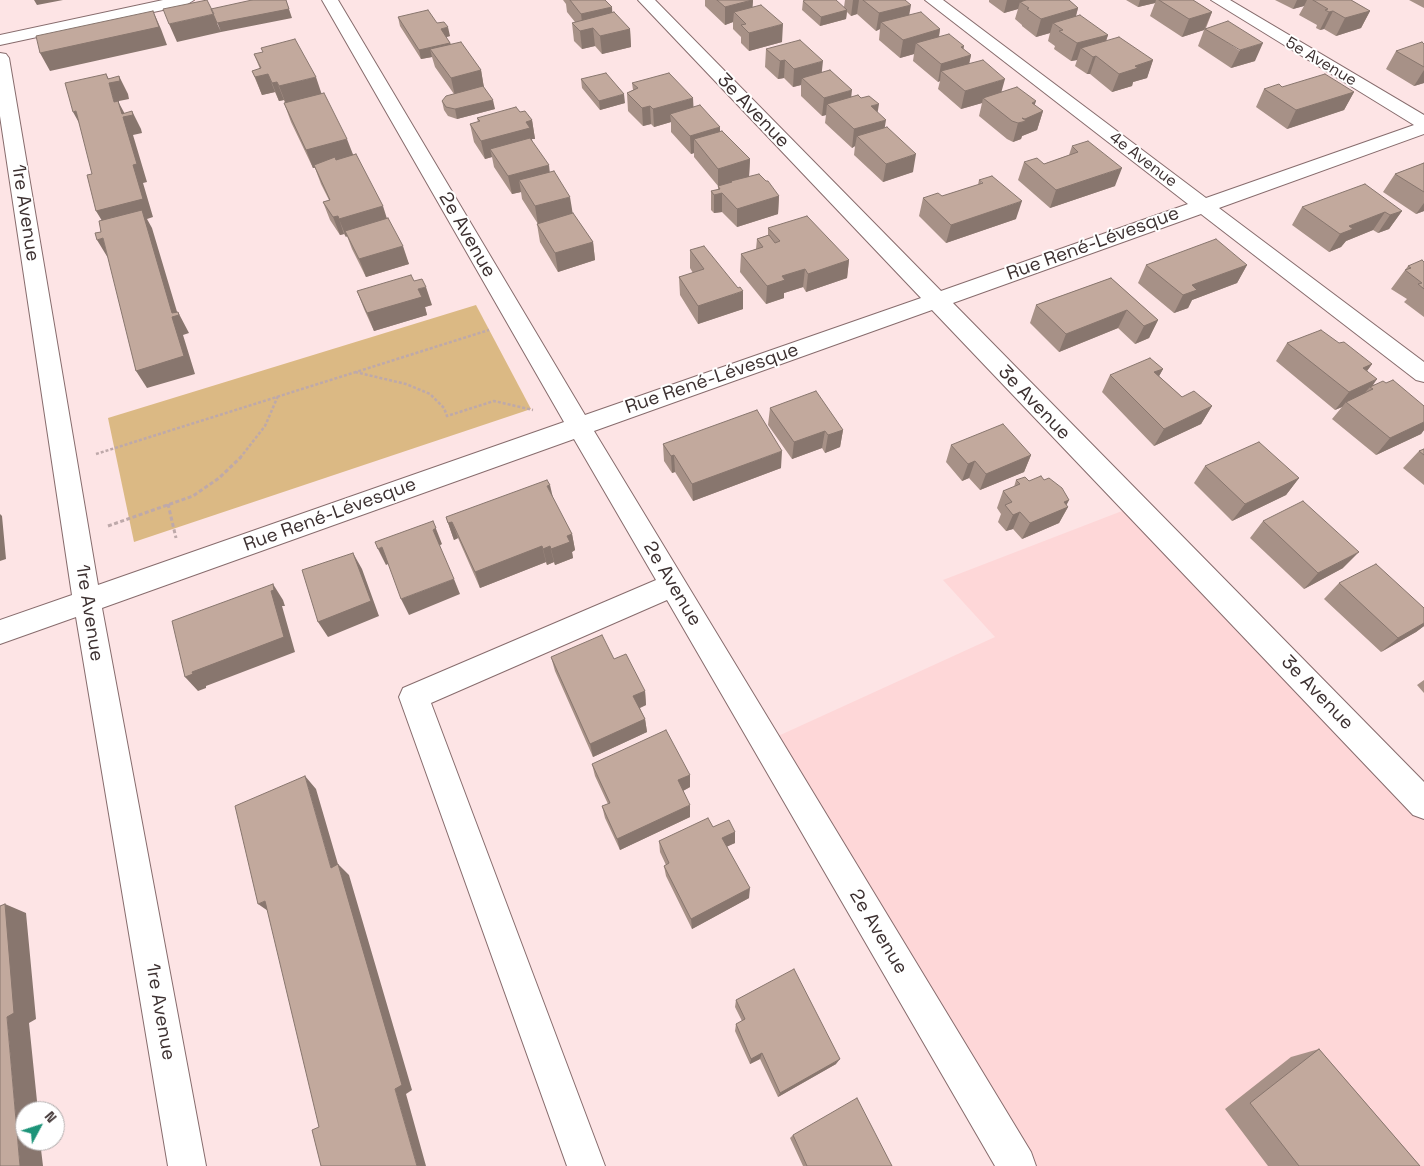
<!DOCTYPE html>
<meta charset="utf-8">
<style>
body{margin:0}
#map{position:relative;width:1424px;height:1166px;overflow:hidden;background:#fde4e5;font-family:"Space Grotesk",sans-serif}
canvas{display:block}
.north{position:absolute;left:15px;top:1101px;width:50px;height:50px;box-sizing:border-box;background:#fff;border:1px solid #b1acac;border-radius:50%;rotate:50deg;font-size:14px;font-weight:700;line-height:20px;text-align:center;color:#3c3030}
.north::after{content:'';display:block;margin:auto;width:18px;height:22px;background:#1d9479;clip-path:polygon(50% 0,100% 100%,50% 72%,0 100%)}
</style>
<div id="map">
<canvas width="1424" height="1166"></canvas>
<div class="north">N</div>
</div>
<script>
const ctx = document.querySelector('canvas').getContext('2d');
ctx.lineJoin = 'round';
function fillPath(path, color) {
  ctx.fillStyle = color;
  ctx.fill(path, 'evenodd');
}
function toPath(rows) {
  const path = new Path2D();
  for (const r of rows) {
    path.moveTo(r[0], r[1]);
    for (let i = 2; i < r.length; i += 2) path.lineTo(r[i], r[i + 1]);
  }
  return path;
}
function stroke(path, color, width, dash) {
  ctx.strokeStyle = color;
  ctx.lineWidth = width;
  ctx.lineCap = dash ? 'butt' : 'round';
  ctx.setLineDash(dash || []);
  ctx.stroke(path);
}
function drawText(font, color, halo, rows, align = 'center') {
  ctx.font = font + ' "Space Grotesk",sans-serif';
  ctx.lineWidth = 4;
  ctx.setLineDash([]);
  ctx.textBaseline = 'middle';
  ctx.strokeStyle = halo;
  ctx.fillStyle = color;
  for (const [text, x, y, turn = 0] of rows) {
    ctx.save();
    ctx.translate(x, y);
    ctx.rotate((+turn || 0) * Math.PI / 180);
    ctx.textAlign = isNaN(turn) ? turn : align;
    if (halo) ctx.strokeText(text, 0, 0);
    ctx.fillText(text, 0, 0);
    ctx.restore();
  }
}
const built = toPath([
 [1135,506,1424,804,1424,1166,1015,1166,765,742,995,637,943,580]
]);
const green = toPath([
 [476,305,531,409,134,542,108,418]
]);
const pathFar1 = toPath([
 [355,372,406,384,430,394,444,408,447,416,494,401,533,410],
 [96,454,489,330],
 [240,458,265,426,278,396]
]);
const path = toPath([
 [168,504,176,538],
 [108,526,193,496,219,478,241,457]
]);
const minor = toPath([
 [163,0,194,0,186,5,0,45,0,35,163,0],
 [322,0,338,0,585,415,921,298,638,0,655,0,941,291,1188,204,925,0,943,0,1206,198,1414,125,1211,0,1230,0,1424,115,1424,134,1219,208,1424,362,1424,382,1416,380,1201,214,953,303,1424,782,1424,819,1413,815,932,310,594,431,1031,1152,1036,1166,995,1166,667,600,431,703,605,1166,567,1166,399,697,403,688,656,580,574,439,102,608,206,1166,168,1166,76,617,0,644,0,620,72,595,0,116,0,53,6,54,9,58,98,585,564,422,322,0]
]);
const wall = toPath([
 [563,0,605,0,612,13,630,29,631,47,602,54,595,46,582,49,574,41,572,23,575,22,567,12,566,4],
 [705,0,753,0,752,7,782,42,749,51,741,43,741,37,733,29,733,22,725,25,705,6],
 [845,0,905,0,909,15,940,29,939,37,964,50,971,55,969,64,1002,92,1034,105,1043,111,1037,130,1022,136,1021,139,1013,142,1007,139,979,116,982,103,961,109,938,89,940,81,938,82,913,61,914,54,900,58,879,40,880,29,876,31,857,14,851,16,847,12,846,19,820,26,802,10,803,1,844,7],
 [989,0,1069,0,1078,8,1076,16,1108,35,1106,41,1153,60,1147,78,1133,82,1132,86,1112,92,1090,74,1087,74,1075,66,1077,60,1071,61,1054,49,1055,46,1048,41,1050,33,1036,37,1022,26,1022,25,1015,19,1018,9,1004,13,989,2],
 [1126,0,1193,0,1212,12,1206,28,1255,61,1231,68,1198,46,1204,30,1182,37,1150,16,1155,3,1138,7],
 [1275,0,1351,0,1370,11,1361,28,1336,36,1324,29,1320,30,1316,28,1317,25,1299,15,1304,6,1293,9],
 [1409,0,1424,0,1424,8],
 [398,17,437,23,450,36,446,37,451,44,481,70,484,88,495,109,457,119,448,116,444,110,442,101,454,94,435,67,432,57,421,59,400,26],
 [1424,44,1424,83,1414,86,1386,69,1396,51],
 [766,49,822,72,852,97,877,112,884,128,913,172,883,182,854,155,855,146,852,148,825,123,826,115,822,116,801,96,801,85,793,87,784,78,778,79,765,67],
 [254,54,322,94,353,155,387,219,409,264,366,277,352,249,347,236,346,237,344,234,340,235,330,220,323,202,329,200,321,184,315,168,313,168,291,122,284,103,285,103,284,100,279,101,275,92,262,95,252,71,260,69],
 [581,79,625,103,600,110,582,88],
 [632,83,693,107,750,159,749,176,779,196,778,214,737,227,722,212,714,213,711,210,711,191,718,190,718,186,694,157,694,153,691,154,671,132,671,122,654,127,651,124,643,126,628,111,627,93,633,90],
 [1282,87,1354,92,1344,110,1287,129,1256,107,1264,89],
 [520,112,532,120,535,139,532,139,532,142,573,214,593,242,595,260,558,272,540,242,537,224,538,224,522,199,521,192,512,194,494,167,492,157,485,159,474,142,470,124,478,122,477,118],
 [1072,146,1115,186,1050,208,1018,180,1024,162,1044,164,1069,155],
 [1424,163,1424,211,1416,214,1383,192,1395,174],
 [979,180,1016,219,946,243,919,216,923,198,942,196,978,185],
 [1302,207,1402,211,1389,229,1378,233,1373,230,1346,241,1341,247,1329,252,1292,225],
 [768,228,849,260,847,278,806,292,803,287,784,293,784,298,766,304,740,272,741,254,756,249,757,239,768,235],
 [690,250,743,309,698,324,680,295,679,277,693,273,690,268],
 [1424,262,1424,317,1404,302,1407,299,1391,289,1408,266],
 [1146,265,1247,265,1237,283,1192,300,1188,308,1174,313,1138,283],
 [1111,278,1158,320,1149,338,1135,344,1118,328,1059,352,1030,323,1036,305],
 [357,291,432,305,425,307,427,315,374,331,364,309],
 [1287,343,1339,343,1372,364,1367,371,1372,385,1386,383,1424,406,1424,430,1421,434,1376,455,1332,419,1342,407,1335,410,1276,361],
 [1163,369,1159,376,1182,397,1212,406,1201,424,1154,446,1102,392,1110,375],
 [770,408,843,430,840,447,825,453,822,448,792,459,768,425],
 [663,444,781,468,693,501,675,472,672,473,664,461],
 [951,445,1031,455,1024,472,980,490,969,478,962,481,946,462],
 [1424,449,1424,485,1403,468,1419,451],
 [1205,466,1299,478,1286,495,1232,521,1194,483],
 [1016,480,1029,481,1044,480,1069,500,1066,505,1068,507,1059,523,1022,539,1013,529,1006,531,998,522,1001,514,997,508,1003,491,1014,487],
 [553,499,572,534,575,550,572,552,573,558,555,565,554,562,547,565,546,562,480,588,458,538,454,540,446,517],
 [1263,521,1343,568,1304,589,1250,538],
 [1339,583,1424,608,1424,626,1416,632,1381,652,1324,599],
 [551,657,614,659,645,691,646,705,640,708,645,719,647,732,593,757,555,671],
 [1424,680,1424,693,1417,685],
 [592,764,690,775,690,787,683,791,690,817,620,850,605,818,602,806,608,804,595,776],
 [713,827,735,832,735,843,727,846,749,898,692,929,666,876,664,866,666,865,660,852,659,841],
 [736,1000,836,1064,778,1097,760,1059,750,1064,735,1031,736,1024,742,1021,735,1007],
 [1319,1049,1420,1166,1268,1166,1225,1109,1291,1057],
 [793,1135,892,1166,803,1166,790,1138]
]);
const shadedWall = toPath([
 [34,0,63,0,37,5],
 [286,0,292,18,221,32,217,23],
 [753,0,752,17,734,12,733,22,725,25,725,7],
 [853,0,859,0,857,14,851,16],
 [1007,0,1035,0,1020,2,1018,9,1004,13],
 [1140,0,1156,0,1155,3,1138,7],
 [1297,0,1307,0,1304,6,1293,9],
 [911,5,908,22,881,22,880,29,876,31,879,13],
 [612,7,613,25,593,28,595,46,582,49,580,31,583,30,581,14],
 [1078,8,1073,26,1053,23,1050,33,1036,37,1041,19],
 [847,10,846,19,820,26,821,17],
 [153,11,161,29,167,45,50,71,40,53],
 [1333,11,1324,29,1320,30,1329,12],
 [1370,11,1361,28,1336,36,1345,18],
 [1212,12,1204,30,1182,37,1189,19],
 [214,14,221,32,177,42,169,24],
 [783,24,782,42,749,51,749,33],
 [448,27,450,36,443,38,441,29],
 [630,29,631,47,602,54,600,36],
 [940,29,937,47,916,43,914,54,900,58,903,40],
 [1108,35,1102,52,1081,48,1077,60,1071,61,1077,43],
 [450,43,452,52,430,49,432,57,421,59,419,50],
 [1263,43,1255,61,1231,68,1240,50],
 [964,46,962,58,971,55,967,73,941,71,940,81,938,82,941,64,961,47],
 [1096,56,1090,74,1087,74,1093,57],
 [785,60,784,78,778,79,780,61],
 [1153,60,1147,78,1133,82,1132,86,1112,92,1119,74,1135,66],
 [823,61,821,79,802,78,801,85,793,87,794,69],
 [481,70,484,88,455,96,451,78],
 [1424,70,1424,83,1414,86],
 [106,74,111,83,119,76,128,94,129,99,119,101,119,103,126,116,132,111,141,129,142,133,133,135,147,182,143,183,153,217,147,219,152,228,178,315,178,312,189,333,183,335,195,374,147,388,136,371,107,229,96,211,114,102],
 [268,74,275,92,262,95,255,77],
 [316,77,322,95,286,104,279,86],
 [1005,79,1000,97,983,98,982,103,961,109,965,91],
 [277,82,284,100,279,101,272,83],
 [852,90,850,108,827,104,826,115,822,116,824,98],
 [1354,92,1344,110,1287,129,1296,110],
 [624,94,625,103,600,110,599,101],
 [693,98,694,116,670,114,671,122,654,127,653,109],
 [493,100,495,109,457,119,455,109],
 [1036,101,1031,116,1043,111,1037,130,1022,136,1021,139,1013,142,1018,123,1024,122,1032,103],
 [879,104,876,122,871,106],
 [650,106,651,124,643,126,642,108],
 [76,111,83,130,73,112],
 [532,120,535,139,532,139,533,146,490,149,492,157,485,159,481,141,526,122],
 [886,120,883,138,857,136,855,146,852,148,854,129],
 [720,127,720,145,694,139,694,153,691,154,690,136],
 [347,139,354,157,313,168,306,150],
 [916,154,913,172,883,182,886,164],
 [750,159,749,177,731,181,731,183,718,187,718,169],
 [549,165,551,183,519,180,521,192,512,194,508,176],
 [1122,168,1115,186,1050,208,1056,190],
 [722,193,722,212,714,213,714,195],
 [779,196,778,214,737,227,737,209],
 [570,197,573,215,538,225,535,206],
 [1022,201,1016,219,946,243,951,225],
 [1424,203,1424,211,1416,214],
 [383,206,389,225,345,231,347,236,346,237,339,219],
 [1402,211,1389,229,1378,233,1390,215],
 [1385,212,1373,230,1346,241,1341,247,1329,252,1340,234,1349,226],
 [338,216,344,234,340,235,333,217],
 [103,238,108,258,97,240],
 [593,242,595,260,558,272,555,253],
 [403,246,409,264,366,277,359,259],
 [849,260,847,278,806,292,808,274],
 [1247,265,1237,283,1192,300,1188,308,1174,313,1183,295,1192,285],
 [805,269,803,287,784,293,784,298,766,304,767,286,782,276],
 [426,287,432,305,425,307,427,315,374,331,367,313,418,289],
 [743,291,743,309,698,324,698,306],
 [1127,310,1118,328,1059,352,1066,334],
 [1158,320,1149,338,1135,344,1144,326],
 [1372,364,1359,382,1363,368],
 [1163,369,1153,387,1154,372],
 [1377,379,1371,388,1370,387,1360,398,1346,402,1342,407,1335,410,1349,392],
 [1212,406,1201,424,1154,446,1164,429],
 [1424,422,1424,430,1421,434,1376,455,1390,438],
 [843,430,840,447,825,453,828,435],
 [825,431,822,448,792,459,794,442],
 [782,451,781,468,693,501,692,484],
 [674,455,675,472,672,473,671,456],
 [1031,455,1024,472,980,490,986,474],
 [975,461,969,478,962,481,968,464],
 [1299,478,1286,495,1232,521,1245,504],
 [550,485,554,502,547,486],
 [1069,500,1065,508,1068,507,1059,523,1022,539,1030,523,1064,502],
 [1020,512,1013,529,1006,531,1013,515],
 [0,514,2,516,6,559,0,561],
 [433,521,442,544,439,546,433,530],
 [452,522,458,538,454,540,448,523],
 [572,534,575,550,572,552,573,558,555,565,551,549,567,536],
 [542,546,546,562,480,588,475,572],
 [550,546,554,562,547,565,543,549],
 [382,547,390,563,386,565,378,549],
 [1359,552,1343,568,1304,589,1318,573],
 [353,553,362,569,379,616,328,637,318,622],
 [454,579,460,594,409,615,401,599],
 [273,584,283,600,285,606,282,606,295,652,206,686,206,688,198,691,185,677,271,591],
 [1424,623,1424,626,1416,632,1381,652,1398,638],
 [645,691,646,705,635,710,633,696],
 [645,719,647,732,593,757,590,744],
 [690,775,690,787,679,793,678,780],
 [305,776,316,789,342,878,331,868],
 [690,805,690,817,620,850,617,839],
 [735,832,735,843,722,849,722,838],
 [338,864,349,875,412,1090,406,1094,426,1166,417,1166,395,1089],
 [750,888,749,898,692,929,691,919],
 [265,901,271,913,258,904],
 [5,904,26,913,36,1019,29,1023,38,1111,25,1111,25,1141,40,1141,43,1166,20,1166,7,1017],
 [762,1053,760,1059,750,1064,751,1059],
 [840,1059,836,1064,778,1097,780,1093]
]);
const building = toPath([
 [207,0,214,14,169,24,163,9,207,0],
 [252,0,286,0,289,9,217,23,211,9,252,0],
 [570,0,605,0,612,7,581,14,570,0],
 [717,0,752,0,725,7,717,0],
 [805,0,836,0,847,10,821,17,803,1,805,0],
 [863,0,905,0,911,5,879,13,863,0],
 [1026,0,1069,0,1078,8,1041,19,1027,9,1029,8,1020,2,1026,0],
 [1159,0,1193,0,1212,12,1189,19,1159,0],
 [1313,0,1351,0,1370,11,1345,18,1333,11,1329,12,1325,10,1328,9,1313,0],
 [761,5,783,24,749,33,741,25,746,24,734,12,761,5],
 [428,10,437,23,444,22,448,27,441,29,450,43,419,50,398,17,428,10],
 [153,11,159,27,40,53,36,36,153,11],
 [614,12,630,29,600,36,593,28,580,31,572,23,614,12],
 [921,12,940,29,903,40,881,22,921,12],
 [1080,15,1108,35,1077,43,1059,31,1063,30,1053,23,1080,15],
 [1228,21,1263,43,1240,50,1205,29,1228,21],
 [949,34,964,46,961,47,971,55,941,64,916,43,949,34],
 [1119,37,1153,60,1135,66,1138,68,1119,74,1096,56,1093,57,1081,48,1119,37],
 [295,39,316,77,279,86,277,82,272,83,268,74,255,77,252,71,261,68,254,54,263,52,261,48,295,39],
 [800,40,823,61,794,69,785,60,780,61,766,49,800,40],
 [461,42,481,70,451,78,430,49,461,42],
 [1422,42,1424,44,1424,67,1396,51,1422,42],
 [983,60,1005,79,965,91,941,71,983,60],
 [830,70,852,90,824,98,802,78,830,70],
 [606,73,624,94,599,101,581,79,606,73],
 [669,73,693,98,653,109,650,106,642,108,627,93,638,88,632,83,669,73],
 [106,74,108,79,119,76,120,81,109,83,114,102,118,101,122,114,132,111,133,115,123,117,137,164,133,165,143,199,96,211,87,175,92,174,76,111,73,112,65,83,106,74],
 [1325,74,1354,92,1296,110,1264,89,1279,84,1282,87,1325,74],
 [483,86,493,100,455,109,446,107,442,101,446,96,483,86],
 [1017,87,1036,101,1032,103,1043,111,1025,119,1022,118,1026,121,1018,123,1012,121,983,98,1017,87],
 [324,93,347,139,306,150,284,103,324,93],
 [858,95,861,98,869,96,879,104,871,106,886,120,854,129,827,104,858,95],
 [700,105,720,127,690,136,670,114,700,105],
 [516,107,520,112,525,111,532,120,526,122,530,128,481,141,470,124,480,121,477,118,516,107],
 [887,127,916,154,886,164,857,136,887,127],
 [722,131,750,159,718,169,694,139,722,131],
 [530,138,549,165,508,176,490,149,530,138],
 [1088,141,1122,168,1056,190,1024,162,1037,158,1044,164,1078,152,1072,146,1088,141],
 [356,154,383,206,339,219,338,216,333,217,323,202,330,200,314,165,335,157,336,160,356,154],
 [1424,163,1424,192,1395,174,1424,163],
 [554,171,570,197,535,206,519,180,554,171],
 [759,174,766,181,768,181,779,196,737,209,722,193,714,195,711,191,720,189,718,186,732,182,731,181,759,174],
 [992,176,1022,201,951,225,923,198,938,193,942,196,983,183,979,180,992,176],
 [1365,184,1402,211,1390,215,1385,212,1349,226,1353,229,1340,234,1302,207,1365,184],
 [142,210,172,313,178,312,179,315,172,317,184,356,136,371,103,238,97,240,95,233,101,232,99,221,142,210],
 [573,213,593,242,555,253,537,224,573,213],
 [807,216,849,260,808,274,805,269,782,276,785,280,767,286,741,254,763,247,757,239,769,235,775,243,780,241,768,228,807,216],
 [388,218,403,246,359,259,345,231,388,218],
 [1216,239,1247,265,1192,285,1197,290,1183,295,1146,265,1216,239],
 [704,246,738,288,740,287,743,291,698,306,679,277,704,269,690,250,704,246],
 [1422,260,1424,262,1424,289,1418,284,1422,283,1405,270,1411,268,1408,266,1422,260],
 [411,275,414,281,422,279,426,287,418,289,422,297,367,313,357,291,411,275],
 [1111,278,1158,320,1144,326,1127,310,1066,334,1036,305,1111,278],
 [1321,330,1339,343,1344,342,1372,364,1363,368,1377,379,1349,392,1287,343,1321,330],
 [1150,358,1163,369,1154,372,1182,397,1194,391,1212,406,1164,429,1110,375,1150,358],
 [1393,380,1424,406,1424,422,1390,438,1346,402,1373,389,1370,387,1383,381,1386,383,1393,380],
 [816,391,843,430,828,435,825,431,794,442,770,408,816,391],
 [757,410,782,451,692,484,674,455,671,456,663,444,757,410],
 [1003,424,1031,455,986,474,975,461,968,464,951,445,1003,424],
 [1259,442,1299,478,1245,504,1205,466,1259,442],
 [1424,449,1424,455,1419,451,1424,449],
 [1041,476,1044,480,1049,478,1062,488,1069,500,1064,502,1068,507,1030,523,1020,512,1013,515,1005,505,1012,502,1003,491,1020,484,1016,480,1025,477,1029,481,1041,476],
 [547,480,550,485,547,486,572,534,567,536,570,542,551,549,550,546,543,549,542,546,475,572,452,522,448,523,446,517,547,480],
 [1303,501,1359,552,1318,573,1263,521,1303,501],
 [433,521,436,528,433,530,454,579,401,599,382,547,378,549,375,542,433,521],
 [353,553,371,601,318,622,302,570,353,553],
 [1376,564,1424,608,1424,623,1398,638,1339,583,1376,564],
 [273,584,274,590,271,591,284,637,192,672,193,674,185,677,172,621,273,584],
 [602,635,614,659,626,654,645,691,633,696,645,719,590,744,551,657,602,635],
 [666,730,690,775,678,780,690,805,617,839,602,806,610,803,592,764,666,730],
 [305,776,331,868,338,864,402,1085,395,1089,417,1166,321,1166,312,1130,319,1127,265,901,258,904,235,806,305,776],
 [708,818,713,827,729,820,735,832,722,838,750,888,691,919,664,866,669,863,659,841,708,818],
 [5,904,14,1013,7,1017,20,1166,0,1166,0,906,5,904],
 [794,969,840,1059,780,1093,762,1053,751,1059,736,1024,745,1019,736,1000,794,969],
 [1319,1049,1420,1166,1299,1166,1250,1103,1319,1049],
 [857,1098,892,1166,807,1166,793,1135,857,1098]
]);
const farStreetnames = [
 ["5e Avenue",1321,62,31],
 ["4e Avenue",1143,160,37]
];
const streetNames = [
 ["3e Avenue",753,111,46],
 ["1re Avenue",25,213,81],
 ["2e Avenue",467,235,60],
 ["Rue René-Lévesque",1093,244,-20],
 ["Rue René-Lévesque",712,379,-19],
 ["3e Avenue",1034,403,46],
 ["Rue René-Lévesque",330,515,-20],
 ["2e Avenue",672,584,59],
 ["1re Avenue",89,613,81],
 ["3e Avenue",1317,693,46],
 ["2e Avenue",878,932,59],
 ["1re Avenue",160,1012,80]
];
fillPath(built, '#fed7d8');
fillPath(green, '#dbb984');
stroke(minor, '#876c6d', 2);
stroke(pathFar1, '#bea9aa', 2.5, [3, 2]);
stroke(path, '#bea9aa', 3, [4, 2.5]);
fillPath(minor, '#fff');
fillPath(wall, '#a79187');
fillPath(shadedWall, '#88766e');
fillPath(building, '#c2a99d');
stroke(building, '#88766e', 1);
drawText('16px', '#3c3030', '#fff', farStreetnames);
drawText('19px', '#3c3030', '#fff', streetNames);
</script>
